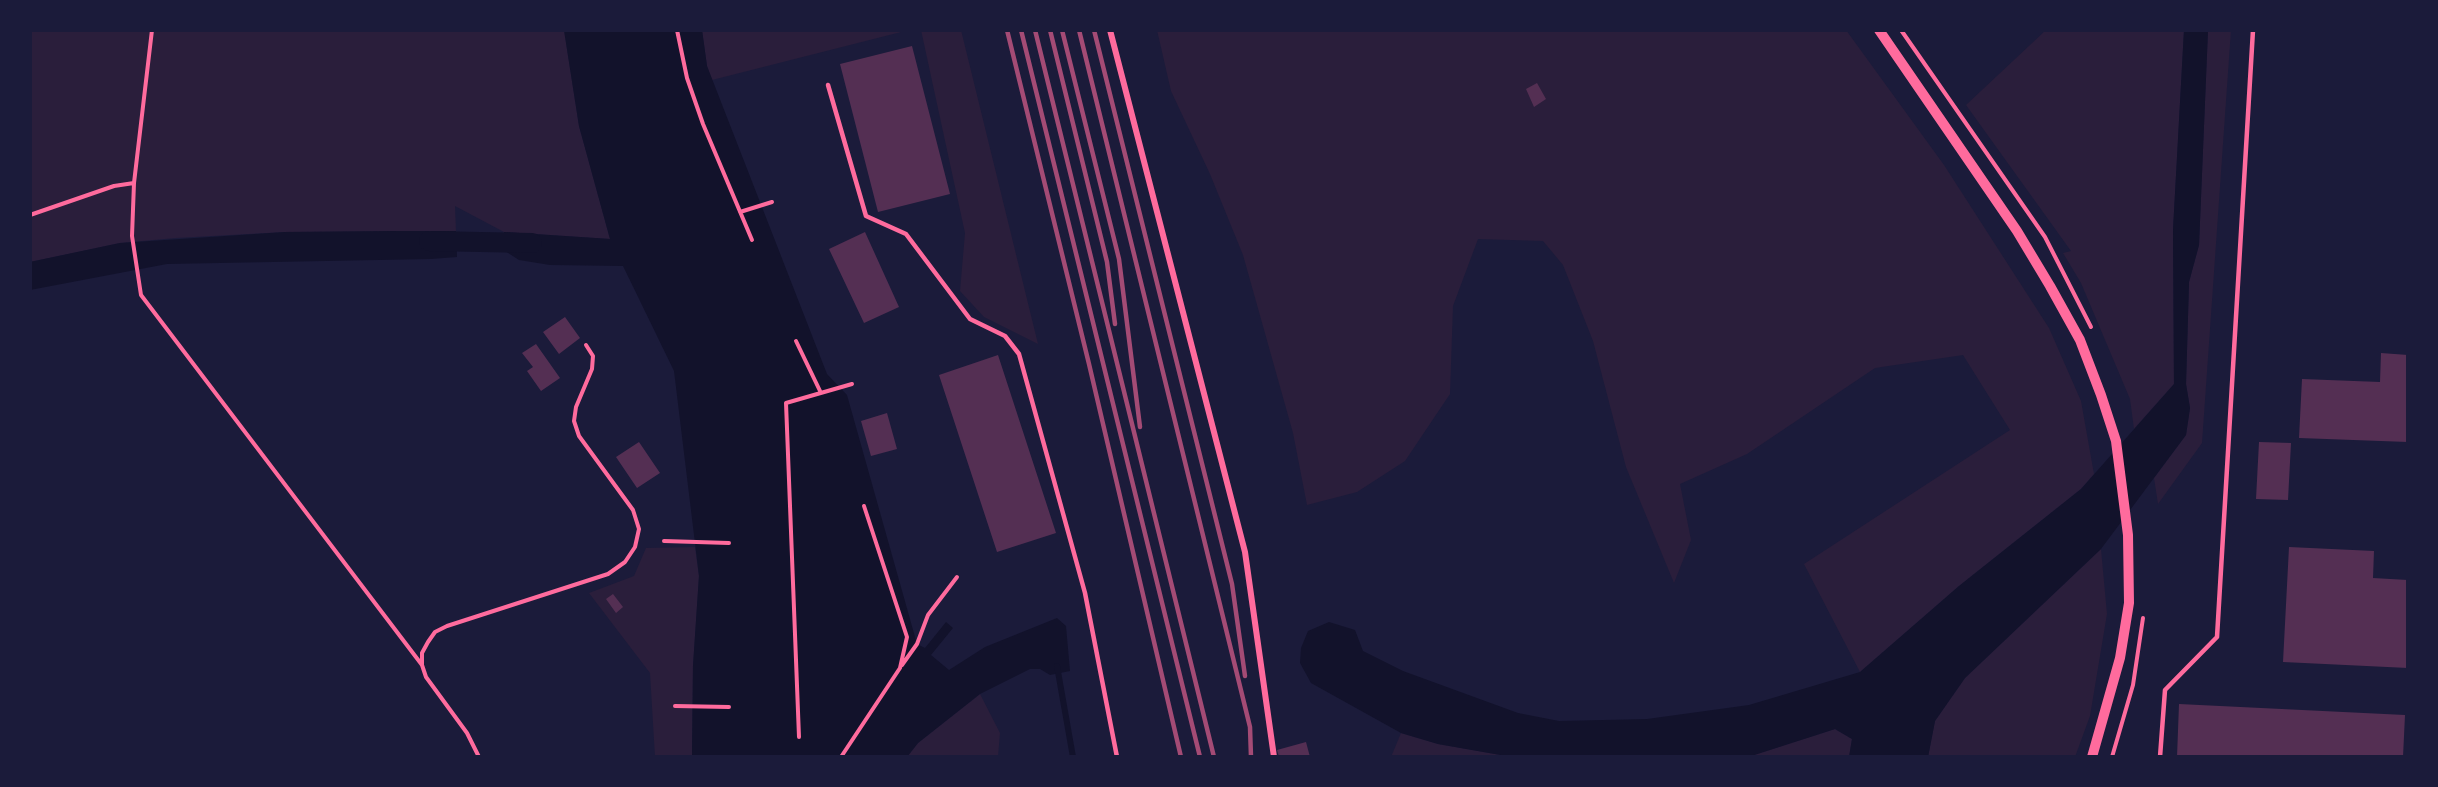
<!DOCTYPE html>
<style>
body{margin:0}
#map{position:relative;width:2438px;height:787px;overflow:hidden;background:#1b1b3a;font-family:Figtree,sans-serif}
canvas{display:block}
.frame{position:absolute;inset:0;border:32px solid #1b1b3a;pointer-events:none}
</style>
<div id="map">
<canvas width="2438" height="787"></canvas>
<div class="frame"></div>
</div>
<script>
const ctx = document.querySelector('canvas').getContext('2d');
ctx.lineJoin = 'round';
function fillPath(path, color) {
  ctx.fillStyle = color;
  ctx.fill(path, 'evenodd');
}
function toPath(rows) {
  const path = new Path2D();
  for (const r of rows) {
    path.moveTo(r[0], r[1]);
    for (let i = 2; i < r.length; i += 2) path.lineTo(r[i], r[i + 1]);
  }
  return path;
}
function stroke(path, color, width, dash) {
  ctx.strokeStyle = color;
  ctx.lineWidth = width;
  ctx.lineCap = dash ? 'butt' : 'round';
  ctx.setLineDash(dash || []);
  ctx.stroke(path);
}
const green = toPath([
 [30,30,564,30,579,126,610,239,504,232,455,206,456,231,285,232,176,238,120,243,30,262],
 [702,30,909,30,712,80,707,66],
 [921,30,961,30,1038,344,984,317,960,291,965,233],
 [1157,30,1846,30,1944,165,2049,328,2081,401,2094,474,2081,489,1959,586,1860,672,1804,564,2010,430,1963,355,1875,368,1747,454,1680,484,1691,540,1674,583,1626,467,1593,341,1563,265,1543,241,1478,239,1453,306,1450,394,1405,461,1357,492,1307,505,1293,433,1243,255,1210,174,1171,91],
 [2046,30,2184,30,2173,230,2174,384,2134,429,2130,399,2081,283,2063,253,2071,251,1966,105],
 [2208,30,2231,30,2202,443,2158,504,2154,478,2186,435,2190,408,2186,384,2189,282,2199,245],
 [695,547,699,576,693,666,692,757,655,757,650,673,589,593,634,576,646,548],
 [2101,549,2107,614,2090,716,2075,757,1928,757,1935,721,1965,678],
 [980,694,1000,733,998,757,907,757,918,743],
 [1835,729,1852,739,1849,757,1748,757],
 [1401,733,1438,744,1512,757,1391,757]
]);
const water = toPath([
 [564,30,702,30,707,66,827,374,847,395,917,644,925,648,946,622,953,628,931,655,949,670,985,647,1057,618,1066,626,1070,671,1050,675,1040,669,1030,669,980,694,918,743,907,757,692,757,693,666,699,576,674,371,623,266,550,265,519,260,505,251,504,232,610,239,579,126],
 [2184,30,2208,30,2199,245,2189,282,2186,384,2190,408,2186,435,2101,549,1965,678,1935,721,1928,757,1849,757,1852,739,1835,729,1748,757,1512,757,1438,744,1401,733,1311,683,1300,663,1301,648,1308,631,1329,622,1355,630,1363,651,1403,671,1518,713,1559,721,1647,719,1749,705,1860,672,1959,586,2081,489,2174,384,2173,230],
 [396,231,456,231,457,257,431,259,167,264,30,290,30,262,120,243,285,232]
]);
const stream = toPath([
 [1057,666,1073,757]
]);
const canal = toPath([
 [429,241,532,243]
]);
const building = toPath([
 [912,46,950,194,878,212,840,64],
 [1537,83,1546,99,1534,107,1526,89],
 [865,232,899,307,864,323,829,249],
 [565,317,580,338,559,354,543,332],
 [536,344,560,378,541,391,527,371,533,367,522,353],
 [2381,353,2408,355,2408,442,2299,438,2302,379,2380,382],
 [998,355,1056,533,997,552,939,375],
 [887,413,897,449,871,456,861,421],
 [639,442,660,473,637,488,616,457],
 [2259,442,2291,443,2288,500,2256,499],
 [2289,547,2374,551,2373,578,2408,580,2408,668,2283,662],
 [613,594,623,607,616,613,606,599],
 [2179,704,2405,715,2403,757,2177,757],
 [1306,742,1310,757,1279,757,1277,750]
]);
const path = toPath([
 [152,30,134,183,132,236,141,295,422,665],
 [677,30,687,78,703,124,752,240],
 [1901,30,2045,237,2091,327],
 [740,212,772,202],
 [30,215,114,186,134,183],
 [796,341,821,393],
 [664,541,729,543],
 [902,665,917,644,928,615,957,577],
 [675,706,729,707],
 [799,737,786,403,852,384],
 [479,757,467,733,426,677,422,665,422,653,428,642,435,632,447,626,608,574,625,562,635,547,639,529,633,510,579,436,574,421,576,407,592,369,593,356,586,345],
 [841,757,900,668,907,637,864,506],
 [2112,757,2133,685,2143,618]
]);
const service = toPath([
 [828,85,866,216,906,234,970,319,1005,336,1019,354,1085,593,1117,757],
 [2160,757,2165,690,2217,637,2253,30]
]);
const minor = toPath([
 [1110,30,1245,552,1274,757]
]);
const tertiary = toPath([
 [1879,30,2017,231,2050,286,2080,340,2101,395,2116,441,2128,535,2129,603,2120,658,2092,757]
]);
const rail = toPath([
 [1007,30,1089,364,1181,757],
 [1021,30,1200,757],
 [1035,30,1214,757],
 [1050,30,1107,262,1115,324],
 [1062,30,1119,259,1140,427],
 [1079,30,1250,727,1251,757],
 [1094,30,1232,584,1245,676]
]);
fillPath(green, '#2a1e3b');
fillPath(water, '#12122b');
stroke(stream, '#12122b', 6);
stroke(canal, '#12122b', 20);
fillPath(building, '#542f53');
stroke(path, '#ff6b9d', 4);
stroke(service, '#ff6b9d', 4.5);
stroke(minor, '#ff6b9d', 6);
stroke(tertiary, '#ff6b9d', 10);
stroke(rail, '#a44b75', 4.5);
</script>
